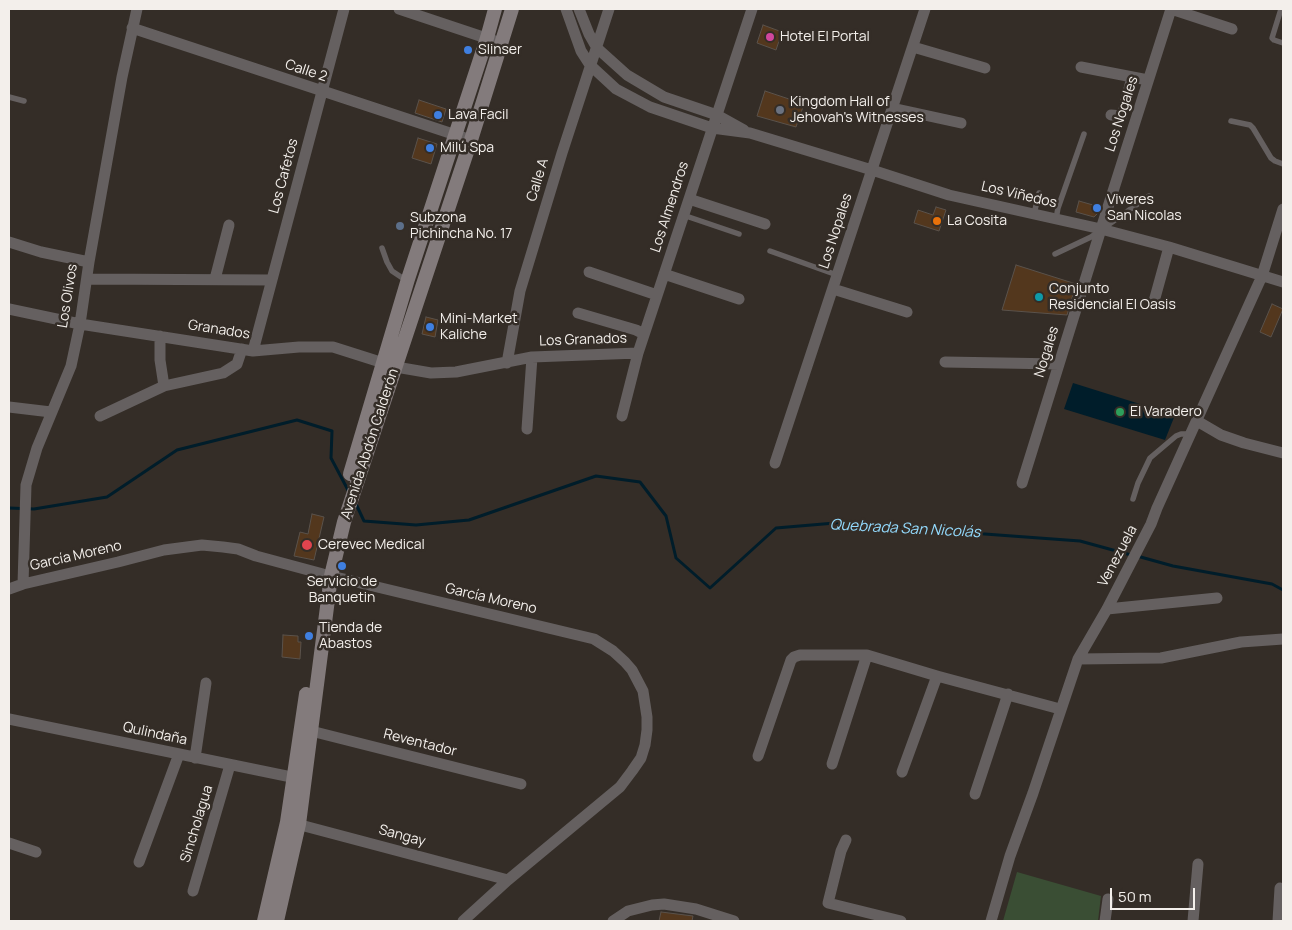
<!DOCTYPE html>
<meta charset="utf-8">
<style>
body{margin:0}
#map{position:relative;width:1292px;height:930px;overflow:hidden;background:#342d27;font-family:Manrope,sans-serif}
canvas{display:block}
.frame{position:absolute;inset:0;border:10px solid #f3efeb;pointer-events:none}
.scale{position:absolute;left:1110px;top:888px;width:85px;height:22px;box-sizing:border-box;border:2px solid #f3efeb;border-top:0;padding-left:6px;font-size:15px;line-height:18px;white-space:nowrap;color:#f3efeb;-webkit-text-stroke:4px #342d27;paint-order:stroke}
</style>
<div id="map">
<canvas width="1292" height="930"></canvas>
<div class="frame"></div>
<div class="scale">50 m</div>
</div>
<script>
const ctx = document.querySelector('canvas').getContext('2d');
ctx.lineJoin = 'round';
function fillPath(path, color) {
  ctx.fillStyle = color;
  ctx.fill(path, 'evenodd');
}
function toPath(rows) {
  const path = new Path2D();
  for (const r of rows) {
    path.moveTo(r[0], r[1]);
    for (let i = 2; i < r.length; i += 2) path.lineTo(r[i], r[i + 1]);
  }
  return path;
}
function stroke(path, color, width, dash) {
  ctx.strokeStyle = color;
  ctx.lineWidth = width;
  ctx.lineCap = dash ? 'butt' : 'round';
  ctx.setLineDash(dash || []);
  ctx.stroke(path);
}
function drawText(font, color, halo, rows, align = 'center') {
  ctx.font = font + ' Manrope,sans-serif';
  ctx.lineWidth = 5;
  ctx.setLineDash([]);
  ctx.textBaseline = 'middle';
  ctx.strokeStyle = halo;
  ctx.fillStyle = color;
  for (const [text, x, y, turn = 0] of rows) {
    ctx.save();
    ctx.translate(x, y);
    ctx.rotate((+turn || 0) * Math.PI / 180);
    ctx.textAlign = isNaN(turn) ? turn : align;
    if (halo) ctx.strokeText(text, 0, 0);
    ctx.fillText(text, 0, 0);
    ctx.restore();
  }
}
const green = toPath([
 [1017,872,1101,896,1098,921,1003,921]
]);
const water = toPath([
 [1073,383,1175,415,1165,440,1064,409]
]);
const stream = toPath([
 [356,504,364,521,416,525,469,520,596,476,640,482,666,516,676,558,710,588,776,528,835,523,1080,541,1131,555],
 [9,508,34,509,107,497,177,450,297,420,332,431,331,458,349,492],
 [1137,556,1173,566,1272,584,1283,590]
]);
const building = toPath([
 [763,25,782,32,776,50,757,43,763,25],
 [765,91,804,104,796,127,757,116,765,91],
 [419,100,446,109,442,122,415,113,419,100],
 [418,138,437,144,431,164,412,158,418,138],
 [1079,201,1100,207,1098,213,1094,217,1076,212,1079,201],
 [936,207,946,210,939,231,914,223,918,210,933,215,936,207],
 [1016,265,1076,284,1067,315,1002,310,1016,265],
 [1272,304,1283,309,1271,337,1260,332,1272,304],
 [426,317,438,320,435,337,422,334,426,317],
 [312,514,324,517,314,560,294,556,300,532,308,534,312,514],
 [283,635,298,636,298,642,301,642,300,659,282,657,283,635],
 [661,912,693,916,692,921,659,921,661,912]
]);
const service = toPath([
 [1281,9,1272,38,1274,40,1283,43],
 [9,97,24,101],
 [1231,121,1250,125,1253,128,1271,158,1275,161,1283,164],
 [1034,214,1039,193],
 [683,215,739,234],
 [1056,219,1058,208,1084,134],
 [382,248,387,262,392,271,401,277,408,279],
 [770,251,837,275],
 [1055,254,1091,237,1149,196],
 [1133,499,1138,483,1150,458,1176,436,1181,434,1192,434]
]);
const minor = toPath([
 [399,9,501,43],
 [566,9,581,51,590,65,616,89,650,107,712,128,750,133,872,170,949,195,1101,229,1169,247,1283,282],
 [579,9,589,34,597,48,627,75,664,97,717,115,744,130],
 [1171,9,1232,29],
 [132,28,471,140],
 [913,47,985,68],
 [1081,67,1148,80],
 [892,108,961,123],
 [1111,115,1122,116,1132,77],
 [689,199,765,224],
 [9,242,41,252,89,262],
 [589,272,657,295],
 [664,274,739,299],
 [87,279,272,280],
 [215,279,229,225],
 [833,289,907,312],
 [1153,305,1169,247],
 [9,309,80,324,253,351,299,347,333,347,396,367,431,373,456,372,532,357,638,353],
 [578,313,636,330,644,334],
 [160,336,160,360,164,386],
 [253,351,344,9],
 [945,362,1059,364],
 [507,363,520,291,562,153,609,9],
 [9,407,51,412],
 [100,416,164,386,223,373,237,364,242,349],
 [622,416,638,353,752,9],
 [1197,421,1221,435,1244,443,1283,453],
 [527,429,532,357],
 [775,463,925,9],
 [1022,483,1101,229,1171,9],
 [23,584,26,485,37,448,71,366,80,324,89,262,122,77,137,9],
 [9,589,23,584,118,562,164,550,202,545,223,547,238,549,256,556,323,574,594,639,613,651,625,662,632,670,643,691,647,717,647,730,645,745,641,758,632,771,620,787,508,880,463,921],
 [1107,609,1217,598],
 [1078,659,1161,658,1241,642,1283,639],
 [9,719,301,779],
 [311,731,521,784],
 [758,756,791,660,794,657,800,655,867,655,937,676,1060,709],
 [195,758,206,683],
 [832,764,867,655],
 [902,772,937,676],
 [975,794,1008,694],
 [293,823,508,880],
 [846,840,841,851,828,903,901,921],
 [9,843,36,852],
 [139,862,179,754],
 [193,891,230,765],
 [613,921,628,911,652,905,664,904,696,909,734,921],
 [991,921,1010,856,1033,793,1078,659,1107,609,1151,524,1157,508,1262,276,1283,209],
 [1105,921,1108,899],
 [1193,921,1198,864],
 [1278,921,1280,888]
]);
const secondary = toPath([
 [350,474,408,279,487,38,495,9],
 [264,921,287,822,306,694],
 [277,921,299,824,331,576,344,522,471,140,512,9]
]);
const markers = [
 [770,37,5,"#d1479c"],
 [468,50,5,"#3f7fe0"],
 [780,110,5,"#6b7280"],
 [438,115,5,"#3f7fe0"],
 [430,148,5,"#3f7fe0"],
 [1097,208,5,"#3f7fe0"],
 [937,221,5,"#e8710a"],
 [400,226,5,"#5c6f8a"],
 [1039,297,5,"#0f9aa8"],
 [430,327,5,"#3f7fe0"],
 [1120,412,5,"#2e9e5b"],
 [307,545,6,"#e0444e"],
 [342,566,5,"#3f7fe0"],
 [309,636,5,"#3f7fe0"]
];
const poiNames = [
 ["Hotel El Portal",780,37],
 ["Slinser",478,50],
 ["Kingdom Hall of",790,102],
 ["Jehovah's Witnesses",790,118],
 ["Lava Facil",448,115],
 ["Milú Spa",440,148],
 ["Viveres",1107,200],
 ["San Nicolas",1107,216],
 ["Subzona",410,218],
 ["Pichincha No. 17",410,234],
 ["La Cosita",947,221],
 ["Conjunto",1049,289],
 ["Residencial El Oasis",1049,305],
 ["Mini-Market",440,319],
 ["Kaliche",440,335],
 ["El Varadero",1130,412],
 ["Cerevec Medical",318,545],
 ["Servicio de",342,582,"center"],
 ["Banquetin",342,598,"center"],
 ["Tienda de",319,628],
 ["Abastos",319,644]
];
const streetNames = [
 ["Calle 2",306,71,18],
 ["Los Nogales",1122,114,-72],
 ["Los Cafetos",284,176,-75],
 ["Calle A",538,180,-73],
 ["Los Viñedos",1019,195,13],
 ["Los Almendros",670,207,-72],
 ["Los Nopales",836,231,-72],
 ["Los Olivos",68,296,-81],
 ["Granados",219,330,9],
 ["Los Granados",583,340,-2],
 ["Nogales",1047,352,-73],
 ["Avenida Abdón Calderón",370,444,-72],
 ["García Moreno",76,556,-13],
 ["Venezuela",1118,556,-62],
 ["García Moreno",491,599,13],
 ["Qulindaña",155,734,12],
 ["Reventador",420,743,14],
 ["Sincholagua",197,824,-73],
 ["Sangay",402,836,15]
];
const waterNames = [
 ["Quebrada San Nicolás",905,529,3]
];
fillPath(green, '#3a4e34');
fillPath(water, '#001d2a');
stroke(stream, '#001d2a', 3);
fillPath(building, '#53371d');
stroke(building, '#5a524b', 1);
stroke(service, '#656060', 5.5);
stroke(minor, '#656060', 11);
stroke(secondary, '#837b7c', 14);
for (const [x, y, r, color] of markers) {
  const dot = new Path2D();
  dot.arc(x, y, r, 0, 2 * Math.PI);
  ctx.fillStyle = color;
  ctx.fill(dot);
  stroke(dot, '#342d27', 2);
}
drawText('14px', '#f3efeb', '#342d27', poiNames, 'left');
drawText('14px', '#f3efeb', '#342d27', streetNames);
drawText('italic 15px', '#93dafd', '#342d27', waterNames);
</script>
